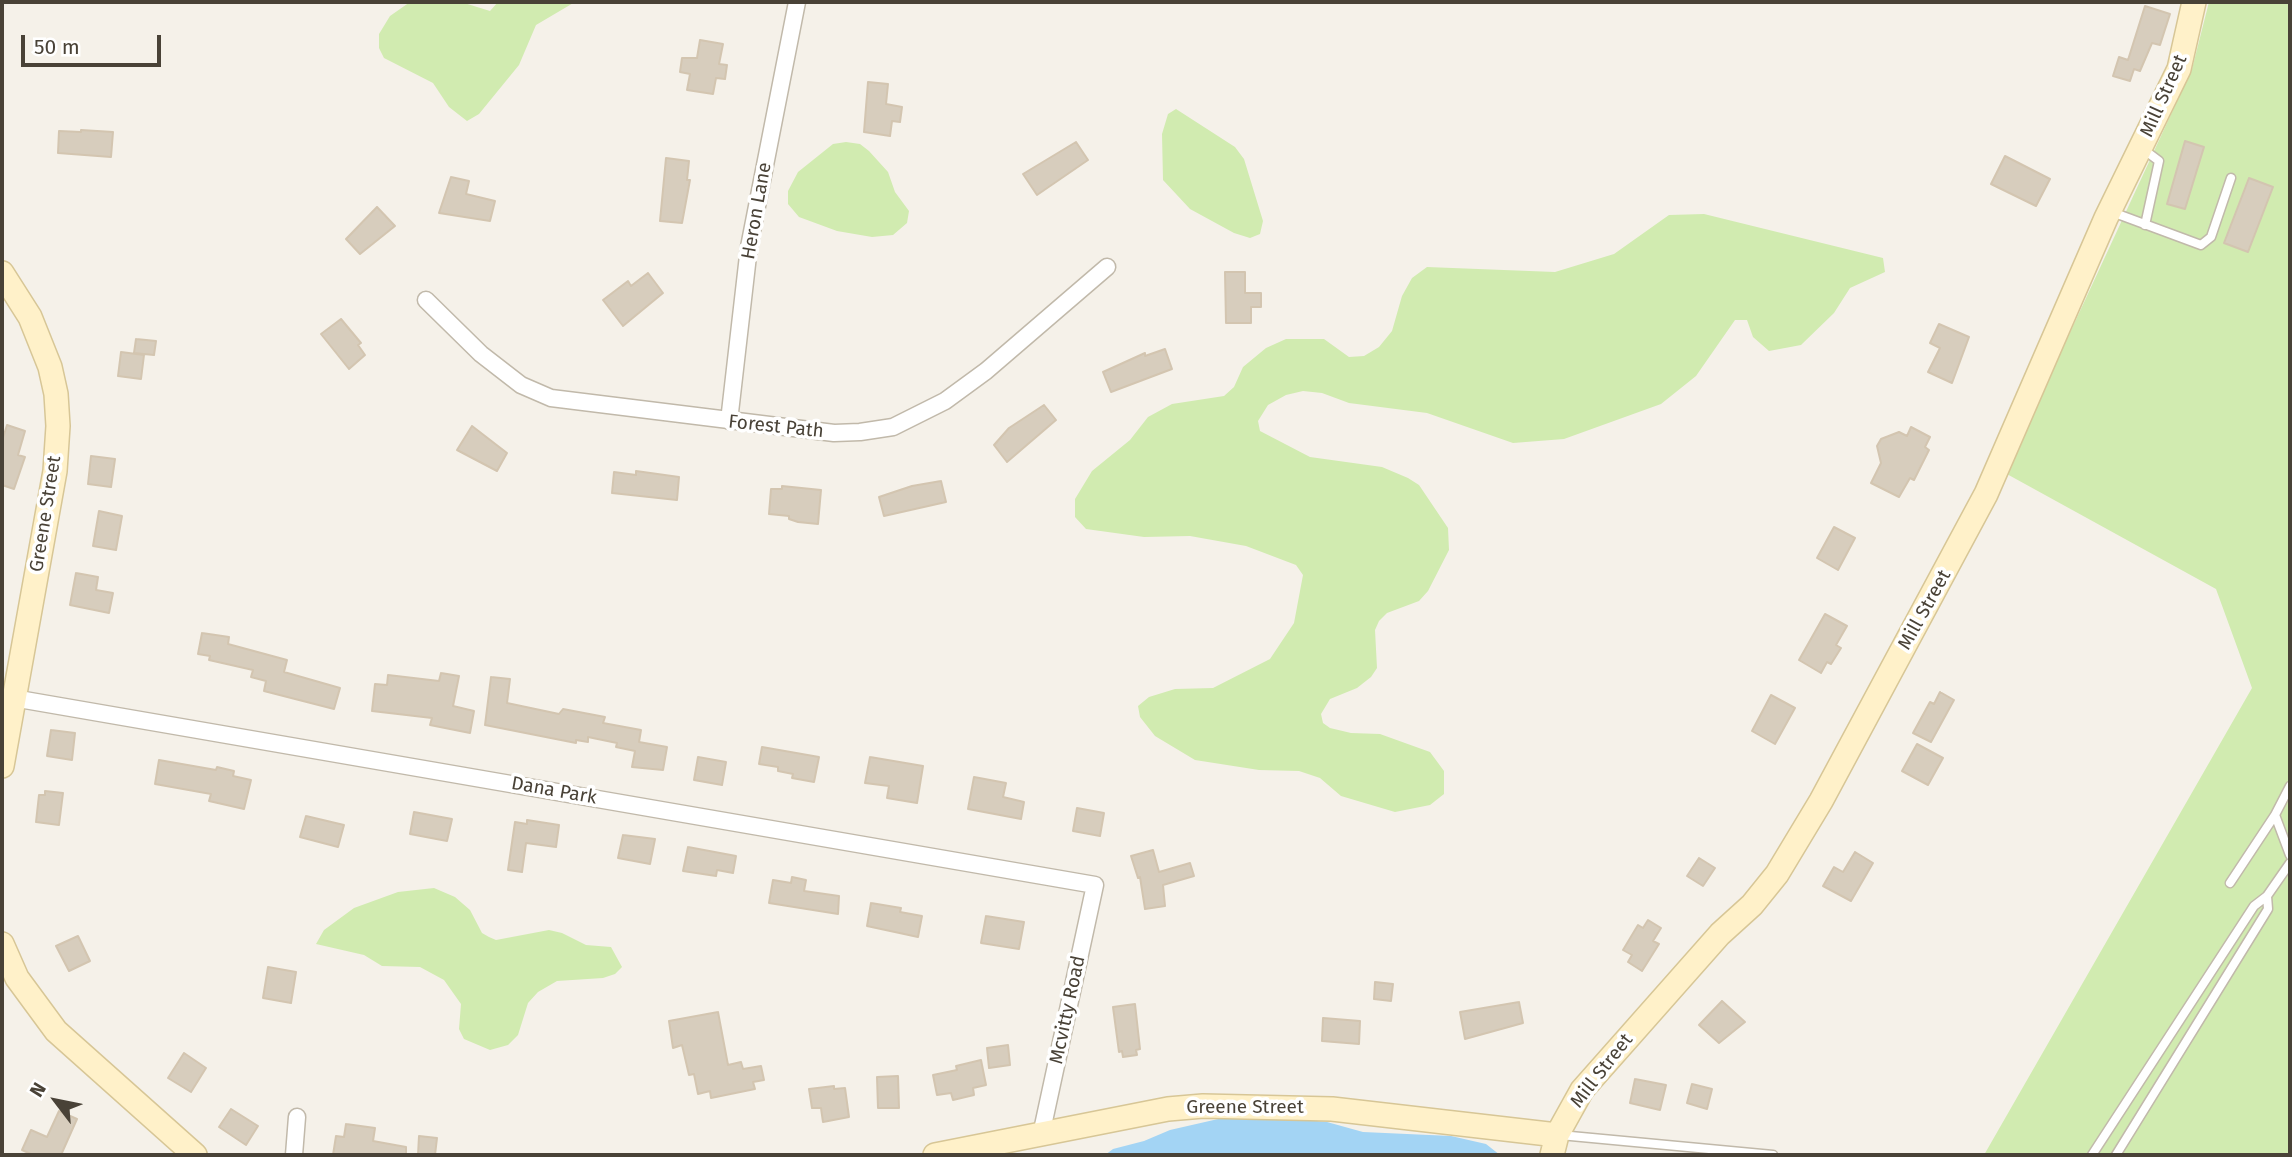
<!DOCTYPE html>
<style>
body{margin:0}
#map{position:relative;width:2292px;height:1157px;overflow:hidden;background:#f5f1e9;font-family:"Fira Sans",sans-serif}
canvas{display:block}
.frame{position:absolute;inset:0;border:4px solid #494237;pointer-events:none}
.north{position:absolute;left:21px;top:1066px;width:70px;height:70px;-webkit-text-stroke:5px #fff;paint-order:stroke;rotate:302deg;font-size:19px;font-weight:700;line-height:28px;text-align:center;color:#494237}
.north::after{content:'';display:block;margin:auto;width:24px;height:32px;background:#494237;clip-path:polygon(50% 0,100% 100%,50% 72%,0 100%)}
.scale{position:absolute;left:21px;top:35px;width:140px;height:32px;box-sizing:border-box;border:4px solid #494237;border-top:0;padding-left:9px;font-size:21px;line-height:24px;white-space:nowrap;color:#494237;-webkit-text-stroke:5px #fff;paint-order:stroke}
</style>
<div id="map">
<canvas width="2292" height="1157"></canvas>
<div class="frame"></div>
<div class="north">N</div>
<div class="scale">50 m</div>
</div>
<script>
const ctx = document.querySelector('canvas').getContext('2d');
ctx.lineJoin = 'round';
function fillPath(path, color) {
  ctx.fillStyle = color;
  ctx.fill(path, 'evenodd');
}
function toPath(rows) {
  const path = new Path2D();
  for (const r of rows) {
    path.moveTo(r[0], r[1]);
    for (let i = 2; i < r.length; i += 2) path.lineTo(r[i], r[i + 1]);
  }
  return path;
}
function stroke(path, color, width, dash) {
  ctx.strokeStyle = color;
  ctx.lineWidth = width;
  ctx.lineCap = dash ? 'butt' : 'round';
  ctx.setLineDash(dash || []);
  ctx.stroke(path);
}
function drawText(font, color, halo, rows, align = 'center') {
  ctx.font = font + ' "Fira Sans",sans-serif';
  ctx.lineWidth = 7;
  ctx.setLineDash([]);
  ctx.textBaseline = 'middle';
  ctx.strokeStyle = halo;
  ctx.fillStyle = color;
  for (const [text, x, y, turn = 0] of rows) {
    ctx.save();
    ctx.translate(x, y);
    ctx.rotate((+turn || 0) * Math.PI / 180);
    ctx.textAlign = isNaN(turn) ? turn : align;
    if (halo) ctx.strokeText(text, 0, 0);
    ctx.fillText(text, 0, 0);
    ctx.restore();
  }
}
const green = toPath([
 [410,2,461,2,490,11,498,2,575,2,536,25,519,65,479,114,467,121,449,107,433,83,384,58,379,48,379,34,390,16],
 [2209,2,2290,2,2290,1155,1984,1155,2252,688,2216,589,2005,473,2192,69],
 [1176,109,1235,147,1244,159,1263,221,1260,234,1250,238,1234,233,1190,209,1163,180,1162,134,1168,114],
 [846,142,860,144,869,151,888,172,895,192,909,211,907,223,893,235,872,237,837,231,799,217,788,204,788,191,798,172,833,144],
 [1704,214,1883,258,1885,272,1850,288,1834,313,1801,345,1769,351,1753,337,1747,320,1735,320,1696,376,1661,404,1564,439,1513,443,1427,413,1349,403,1322,393,1303,391,1286,395,1268,405,1258,421,1260,431,1310,457,1382,467,1408,478,1419,485,1448,528,1449,550,1428,591,1419,601,1387,613,1379,621,1375,630,1377,668,1371,677,1357,688,1330,699,1321,714,1323,723,1330,728,1351,733,1380,734,1430,752,1444,771,1444,794,1430,805,1395,812,1341,796,1320,778,1299,771,1259,770,1195,760,1155,736,1140,717,1138,706,1149,697,1175,689,1213,688,1270,659,1294,623,1303,575,1296,565,1246,546,1190,536,1144,537,1086,529,1075,517,1075,499,1092,471,1130,440,1148,417,1172,404,1224,396,1234,387,1243,367,1266,348,1286,339,1324,339,1349,357,1364,356,1379,347,1392,331,1402,296,1412,278,1427,267,1555,272,1614,254,1669,215],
 [434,888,455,897,470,910,482,933,489,937,496,940,549,930,562,933,586,945,611,947,622,967,615,974,603,978,557,981,538,992,528,1003,518,1035,508,1045,490,1050,464,1039,459,1029,461,1004,444,980,420,967,382,966,364,955,316,944,324,930,354,908,398,892]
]);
const water = toPath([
 [1240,1114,1327,1122,1363,1132,1451,1136,1486,1144,1500,1155,1105,1155,1113,1149,1144,1141,1170,1130]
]);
const building = toPath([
 [2145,6,2170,14,2160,45,2152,43,2140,71,2134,69,2130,81,2113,76,2119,57,2128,60,2145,6],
 [700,40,723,44,719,64,727,65,725,79,716,78,713,94,687,90,690,74,680,72,682,58,697,58,700,40],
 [868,82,888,84,886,104,902,107,900,122,892,121,890,136,864,132,868,82],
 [81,130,113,132,111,157,58,153,59,131,81,132,81,130],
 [2185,141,2204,147,2185,209,2167,204,2185,141],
 [1076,142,1088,160,1037,195,1023,174,1076,142],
 [2005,156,2050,179,2036,206,1991,184,2005,156],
 [666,158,689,161,687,180,690,180,682,223,660,221,666,158],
 [451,177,469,181,466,194,495,201,490,221,439,213,451,177],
 [2249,178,2273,187,2248,252,2224,243,2249,178],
 [377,207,395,226,360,254,346,239,377,207],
 [1225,272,1245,272,1245,293,1261,293,1261,307,1251,307,1251,323,1226,323,1225,272],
 [648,273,663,293,623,326,603,300,628,281,631,286,648,273],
 [341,319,361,343,358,345,365,355,349,369,321,334,341,319],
 [1939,324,1969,337,1952,383,1928,372,1940,348,1930,343,1939,324],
 [136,339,156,341,154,355,134,353,136,339],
 [1165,349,1172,369,1111,392,1103,372,1145,353,1145,356,1165,349],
 [121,352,144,355,141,379,118,376,121,352],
 [1044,405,1056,420,1007,462,994,445,1009,428,1044,405],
 [7,425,25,431,18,455,25,457,14,489,2,485,2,441,7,425],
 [472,426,507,453,497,471,457,450,472,426],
 [1911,427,1930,437,1925,447,1929,450,1914,480,1910,478,1899,497,1871,483,1881,463,1877,446,1881,439,1899,432,1907,436,1911,427],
 [91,456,115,459,111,487,88,484,91,456],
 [636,471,679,477,677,500,612,493,614,472,636,475,636,471],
 [941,481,946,502,884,516,879,497,912,486,941,481],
 [782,486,821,490,818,524,798,522,789,519,789,516,769,514,771,489,782,489,782,486],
 [99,511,122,516,116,550,93,546,99,511],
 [1834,527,1855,538,1838,570,1817,558,1834,527],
 [76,573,98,577,96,590,113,593,109,613,70,605,76,573],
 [1825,614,1847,626,1836,645,1841,648,1831,664,1827,662,1821,673,1799,660,1825,614],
 [202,633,229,637,228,644,287,660,284,672,340,688,334,709,264,691,266,681,251,677,253,670,209,660,210,656,198,654,202,633],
 [441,673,459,676,453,706,474,711,470,733,430,725,432,718,372,711,375,684,387,685,388,675,439,681,441,673],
 [491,677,510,679,507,703,559,714,563,709,605,717,603,723,641,730,639,742,667,747,663,770,632,767,635,751,616,747,617,743,588,737,588,742,576,740,576,743,485,725,491,677],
 [1940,692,1954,700,1931,742,1913,733,1930,702,1934,704,1940,692],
 [1771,695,1795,708,1775,744,1752,731,1771,695],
 [51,730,75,733,72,760,47,756,51,730],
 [1917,744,1943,758,1928,785,1902,771,1917,744],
 [762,747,819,757,814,782,792,778,793,774,778,771,778,767,759,764,762,747],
 [698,757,726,762,722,785,694,780,698,757],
 [870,757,923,766,917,803,887,798,889,786,865,783,870,757],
 [159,760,216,770,217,767,234,771,233,776,251,780,244,809,209,801,211,794,155,784,159,760],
 [974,777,1006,783,1003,797,1024,802,1021,819,968,809,974,777],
 [45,791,63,793,59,825,36,822,39,795,45,795,45,791],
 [1077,808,1104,813,1100,836,1073,831,1077,808],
 [414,812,452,819,447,841,410,834,414,812],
 [306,816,344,825,338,847,300,837,306,816],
 [527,820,559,825,556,847,526,843,522,872,508,870,515,822,527,824,527,820],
 [623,835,655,839,650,864,618,858,623,835],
 [688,847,736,856,733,873,717,870,716,876,683,871,688,847],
 [1153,850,1159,872,1190,863,1194,876,1163,885,1165,906,1145,909,1140,877,1138,878,1131,856,1153,850],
 [1855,852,1873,863,1851,901,1823,886,1834,867,1843,872,1855,852],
 [1699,858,1715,868,1703,886,1687,876,1699,858],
 [792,877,806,880,804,891,839,896,838,914,769,903,773,880,791,883,792,877],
 [871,903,901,908,900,912,922,916,918,937,867,926,871,903],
 [986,916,1024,922,1019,949,981,943,986,916],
 [1648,920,1661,928,1653,941,1659,944,1642,971,1628,962,1632,955,1623,950,1638,925,1643,928,1648,920],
 [78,936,90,961,69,971,56,946,78,936],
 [268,967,296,972,291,1003,263,998,268,967],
 [1375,982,1393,984,1391,1001,1374,999,1375,982],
 [1722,1001,1745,1022,1719,1043,1699,1025,1722,1001],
 [1519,1002,1523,1023,1465,1039,1460,1012,1519,1002],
 [1135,1004,1140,1049,1136,1050,1137,1055,1123,1057,1122,1051,1119,1052,1113,1007,1135,1004],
 [718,1012,728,1065,741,1062,743,1069,761,1066,764,1080,753,1082,755,1089,711,1098,710,1091,698,1094,694,1074,689,1075,682,1045,673,1048,669,1021,718,1012],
 [1323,1018,1360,1021,1359,1044,1322,1041,1323,1018],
 [1008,1045,1010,1065,989,1068,987,1048,1008,1045],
 [184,1053,206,1068,191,1092,168,1078,184,1053],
 [981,1060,986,1085,973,1088,974,1095,953,1100,951,1093,937,1095,933,1075,957,1070,956,1066,981,1060],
 [898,1076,899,1108,878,1108,877,1077,898,1076],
 [1635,1079,1666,1085,1660,1110,1630,1103,1635,1079],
 [1692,1084,1712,1089,1707,1109,1687,1103,1692,1084],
 [834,1086,834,1089,845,1088,849,1117,823,1122,821,1108,812,1108,809,1089,834,1086],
 [231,1109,258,1126,246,1145,219,1127,231,1109],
 [59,1111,77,1119,61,1155,33,1155,22,1150,31,1130,47,1137,59,1111],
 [346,1124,375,1128,373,1141,406,1147,406,1155,333,1155,336,1136,344,1137,346,1124],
 [419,1136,437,1138,435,1155,418,1155,419,1136]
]);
const lane = toPath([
 [2143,149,2159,161,2145,225],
 [2112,212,2201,245,2211,237,2231,178],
 [2290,786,2275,815,2290,855],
 [2230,883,2275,815],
 [2267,896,2290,863],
 [1560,1135,1773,1155],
 [2092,1155,2254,906,2267,896,2268,909,2116,1155]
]);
const street = toPath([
 [426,300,481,354,521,385,551,398,834,433,860,432,893,427,945,401,986,371,1107,267],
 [729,421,749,247,797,2],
 [13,698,1095,885,1041,1135],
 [294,1155,297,1117]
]);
const secondary = toPath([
 [2,273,30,317,50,367,56,394,58,426,55,471,2,766],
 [2,944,17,978,56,1031,195,1155],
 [935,1155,1168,1109,1203,1106,1332,1109,1557,1135],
 [1552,1155,1557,1135,1582,1090,1720,934,1752,905,1777,874,1821,801,1986,494,2106,218,2179,69,2194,2]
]);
const streetNames = [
 ["Mill Street",2164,96,-66],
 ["Heron Lane",757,211,-80],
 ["Forest Path",776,427,6],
 ["Greene Street",46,514,-81],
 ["Mill Street",1925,610,-61],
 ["Dana Park",554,791,10],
 ["Mcvitty Road",1068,1010,-78],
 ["Mill Street",1602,1071,-52],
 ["Greene Street",1245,1108]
];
fillPath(green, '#d1ebb0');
fillPath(water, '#a3d4f4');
fillPath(building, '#d7cdbd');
stroke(building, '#d3c5b0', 2);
stroke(lane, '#c1b9aa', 11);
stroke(street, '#c1b9aa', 19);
stroke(secondary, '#d7c696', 26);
stroke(lane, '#fff', 8);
stroke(street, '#fff', 16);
stroke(secondary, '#fff1c9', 23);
drawText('19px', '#494237', '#fff', streetNames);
</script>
